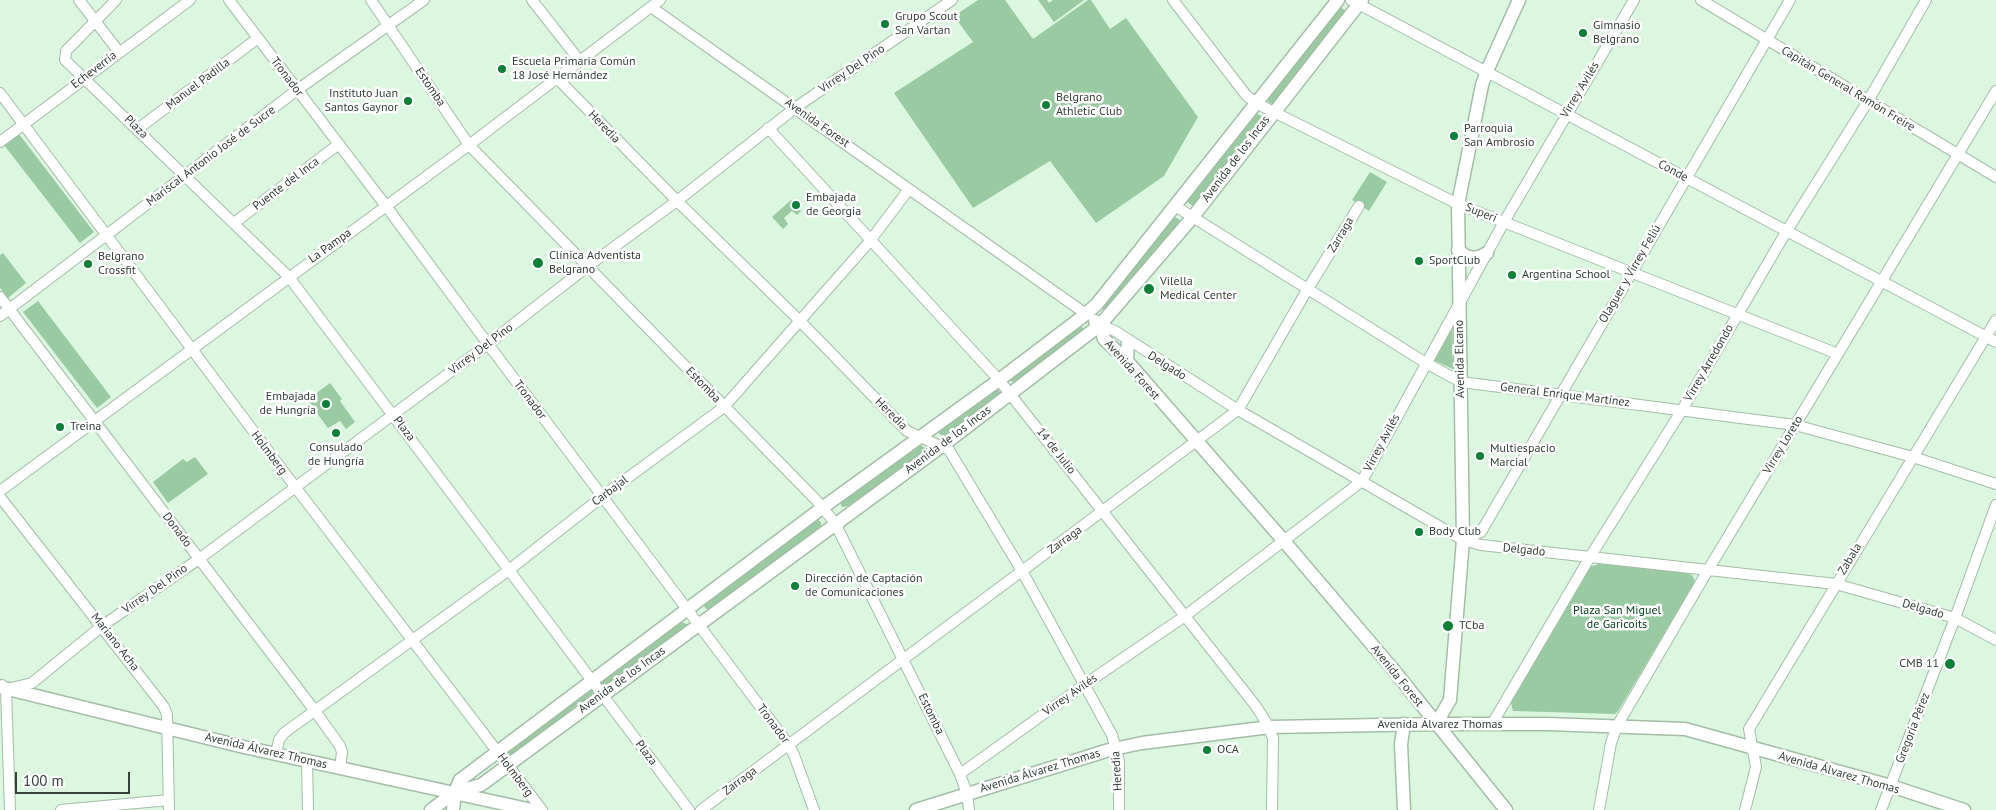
<!DOCTYPE html>
<meta charset="utf-8">
<style>
body{margin:0}
#map{position:relative;width:1996px;height:810px;overflow:hidden;background:#dcf7e0;font-family:"PT Sans",sans-serif}
canvas{display:block}
.scale{position:absolute;left:15px;top:772px;width:115px;height:22px;box-sizing:border-box;border:2px solid #354037;border-top:0;padding-left:6px;font-size:15px;line-height:18px;white-space:nowrap;color:#354037;-webkit-text-stroke:4px #fff;paint-order:stroke}
</style>
<div id="map">
<canvas width="1996" height="810"></canvas>
<div class="scale">100 m</div>
</div>
<script>
const ctx = document.querySelector('canvas').getContext('2d');
ctx.lineJoin = 'round';
function fillPath(path, color) {
  ctx.fillStyle = color;
  ctx.fill(path, 'evenodd');
}
function toPath(rows) {
  const path = new Path2D();
  for (const r of rows) {
    path.moveTo(r[0], r[1]);
    for (let i = 2; i < r.length; i += 2) path.lineTo(r[i], r[i + 1]);
  }
  return path;
}
function stroke(path, color, width, dash) {
  ctx.strokeStyle = color;
  ctx.lineWidth = width;
  ctx.lineCap = dash ? 'butt' : 'round';
  ctx.setLineDash(dash || []);
  ctx.stroke(path);
}
function drawText(font, color, halo, rows, align = 'center') {
  ctx.font = font + ' "PT Sans",sans-serif';
  ctx.lineWidth = 5;
  ctx.setLineDash([]);
  ctx.textBaseline = 'middle';
  ctx.strokeStyle = halo;
  ctx.fillStyle = color;
  for (const [text, x, y, turn = 0] of rows) {
    ctx.save();
    ctx.translate(x, y);
    ctx.rotate((+turn || 0) * Math.PI / 180);
    ctx.textAlign = isNaN(turn) ? turn : align;
    if (halo) ctx.strokeText(text, 0, 0);
    ctx.fillText(text, 0, 0);
    ctx.restore();
  }
}
const green = toPath([
 [978,0,1005,0,1033,39,1088,0,1091,0,1110,29,1126,18,1198,117,1164,176,1096,223,1050,161,973,208,894,93,973,42,954,16],
 [1038,0,1047,0,1049,3,1053,0,1084,0,1054,22],
 [1340,7,1346,11,1273,104,1269,103,1267,98],
 [1256,113,1263,117,1193,206,1187,202],
 [19,134,94,232,80,243,4,145],
 [1370,172,1387,182,1369,211,1352,200],
 [791,200,801,211,797,215,792,211,784,218,788,224,783,229,772,217],
 [1174,217,1179,219,1181,224,1108,310,1102,309,1101,304],
 [3,253,26,283,8,298,0,288,0,255],
 [38,301,111,397,97,408,23,312],
 [1080,325,1084,329,1084,332,1016,382,1010,381,1010,376],
 [1452,328,1453,369,1433,360],
 [330,383,342,399,340,401,355,422,346,429,340,421,328,428,307,400],
 [996,386,1003,396,944,439,936,429],
 [918,444,924,447,925,451,848,506,842,507,840,502],
 [195,457,208,474,168,503,153,482,183,459,187,462],
 [817,519,821,522,821,527,711,609,706,609,704,606,706,604],
 [1608,563,1688,573,1693,576,1695,582,1618,711,1615,714,1513,711,1510,699,1539,655,1590,567,1598,564],
 [681,622,687,624,688,628,607,684,601,684,601,678],
 [589,688,593,692,592,696,515,753,509,755,507,754,506,751]
]);
const minor = toPath([
 [79,0,119,52],
 [116,0,66,51,65,60,289,277,689,810],
 [229,0,386,206,488,344,789,745,794,755,814,810],
 [371,0,469,145,817,501,835,523,960,774,967,794,969,810],
 [532,0,579,60],
 [1173,0,1246,95,1256,103,1458,204,1838,354],
 [1351,0,1996,342],
 [1701,0,1996,177],
 [651,7,1086,314],
 [556,77,677,201,800,321,907,431,949,450,1022,571,1112,735,1119,761,1119,810],
 [0,93,296,488,542,810],
 [768,128,999,380,1255,705,1266,722,1273,738,1272,810],
 [138,129,258,38],
 [0,142,190,0],
 [1175,206,1426,363,1461,382,1795,425,1913,457,1996,484],
 [234,223,339,144],
 [0,297,315,711,340,746,342,752,340,768],
 [0,316,297,90,424,0],
 [1100,325,1115,331,1238,410,1463,540,1481,545,1836,584,1955,618,1996,640],
 [0,491,469,145,660,0],
 [0,497,164,707,167,715,169,810],
 [1463,540,1481,532,1790,0],
 [2,685,6,689,10,810],
 [7,689,32,683,102,626,199,559,488,344,588,266,677,201,795,108,952,0],
 [1492,724,1590,557,1682,410,1786,232,1868,101,1926,0],
 [276,754,279,740,284,733,509,570,603,496,724,407,870,241,909,189],
 [307,760,308,810],
 [960,774,1084,685,1185,616,1362,481,1504,222,1634,0],
 [61,810,169,800],
 [701,810,1238,410,1307,290,1359,206],
 [1599,810,1611,743,1617,726,1708,570,1996,91],
 [1745,810,1756,767,1749,729,1996,320],
 [1881,810,1955,618,1996,505]
]);
const major = toPath([
 [1458,250,1466,256,1473,258,1479,257,1487,253],
 [1095,321,1100,325,1104,339,1127,361,1283,540,1392,668,1506,810],
 [1127,361,1128,341],
 [0,687,244,747,532,810],
 [1436,724,1450,700,1463,540,1458,204,1482,85,1486,73,1519,0],
 [431,810,455,792,481,785,942,446,1100,325,1192,218,1362,0],
 [453,810,455,792,460,780,822,508,999,380,1086,314,1097,304,1338,0],
 [916,810,1109,750,1142,743,1270,727,1436,724,1548,724,1685,729,1891,786,1964,810],
 [1404,810,1401,744,1404,724]
]);
const markers = [
 [885,24,5,"#097f37"],
 [1583,33,5,"#097f37"],
 [502,69,5,"#097f37"],
 [408,101,5,"#097f37"],
 [1046,105,5,"#097f37"],
 [1454,136,5,"#097f37"],
 [796,205,5,"#097f37"],
 [1419,261,5,"#097f37"],
 [538,263,6,"#097f37"],
 [88,264,5,"#097f37"],
 [1512,275,5,"#097f37"],
 [1149,289,6,"#097f37"],
 [326,404,5,"#097f37"],
 [60,427,5,"#097f37"],
 [336,433,5,"#097f37"],
 [1480,456,5,"#097f37"],
 [1419,532,5,"#097f37"],
 [795,586,5,"#097f37"],
 [1448,626,6,"#097f37"],
 [1950,664,6,"#097f37"],
 [1207,750,5,"#097f37"]
];
const poiNames = [
 ["Grupo Scout",895,17],
 ["San Vartan",895,31],
 ["Gimnasio",1593,26],
 ["Belgrano",1593,40],
 ["Escuela Primaria Común",512,62],
 ["18 José Hernández",512,76],
 ["Instituto Juan",398,94,"right"],
 ["Santos Gaynor",398,108,"right"],
 ["Belgrano",1056,98],
 ["Athletic Club",1056,112],
 ["Parroquia",1464,129],
 ["San Ambrosio",1464,143],
 ["Embajada",806,198],
 ["de Georgia",806,212],
 ["Clínica Adventista",549,256],
 ["Belgrano",549,270],
 ["Belgrano",98,257],
 ["Crossfit",98,271],
 ["SportClub",1429,261],
 ["Argentina School",1522,275],
 ["Vilella",1160,282],
 ["Medical Center",1160,296],
 ["Embajada",316,397,"right"],
 ["de Hungría",316,411,"right"],
 ["Treina",70,427],
 ["Consulado",336,448,"center"],
 ["de Hungría",336,462,"center"],
 ["Multiespacio",1490,449],
 ["Marcial",1490,463],
 ["Body Club",1429,532],
 ["Dirección de Captación",805,579],
 ["de Comunicaciones",805,593],
 ["TCba",1459,626],
 ["CMB 11",1939,664,"right"],
 ["OCA",1217,750]
];
const streetNames = [
 ["Virrey Del Pino",852,69,-34],
 ["Echeverría",94,70,-37],
 ["Tronador",287,77,53],
 ["Manuel Padilla",198,84,-37],
 ["Estomba",430,87,56],
 ["Capitán General Ramón Freire",1848,89,31],
 ["Virrey Avilés",1580,90,-59],
 ["Avenida Forest",817,123,35],
 ["Plaza",136,127,44],
 ["Heredia",604,127,46],
 ["Mariscal Antonio José de Sucre",211,156,-37],
 ["Avenida de los Incas",1236,159,-53],
 ["Conde",1673,171,28],
 ["Puente del Inca",286,184,-37],
 ["Superí",1481,213,22],
 ["Zarraga",1341,235,-59],
 ["La Pampa",330,246,-36],
 ["Olaguer y Virrey Feliú",1630,274,-60],
 ["Virrey Del Pino",481,349,-37],
 ["Avenida Elcano",1460,359,-91],
 ["Virrey Arredondo",1709,363,-60],
 ["Delgado",1167,366,32],
 ["Avenida Forest",1132,370,48],
 ["Estomba",703,385,46],
 ["General Enrique Martínez",1565,395,7],
 ["Tronador",530,400,53],
 ["Heredia",891,414,45],
 ["Plaza",404,429,53],
 ["Avenida de los Incas",948,440,-37],
 ["Virrey Avilés",1382,443,-62],
 ["Virrey Loreto",1783,445,-59],
 ["14 de Julio",1056,451,52],
 ["Holmberg",269,453,53],
 ["Carbajal",610,491,-37],
 ["Donado",177,530,53],
 ["Zarraga",1065,540,-36],
 ["Delgado",1524,550,6],
 ["Zabala",1850,559,-59],
 ["Virrey Del Pino",155,589,-35],
 ["Delgado",1923,609,16],
 ["Mariano Acha",115,642,52],
 ["Avenida Forest",1397,676,51],
 ["Avenida de los Incas",622,680,-36],
 ["Virrey Avilés",1070,695,-35],
 ["Estomba",931,714,64],
 ["Tronador",773,724,53],
 ["Avenida Álvarez Thomas",1440,725],
 ["Gregoria Pérez",1913,728,-69],
 ["Avenida Álvarez Thomas",266,751,13],
 ["Plaza",646,753,53],
 ["Avenida Álvarez Thomas",1040,771,-17],
 ["Heredia",1117,771,-94],
 ["Avenida Álvarez Thomas",1839,773,16],
 ["Holmberg",515,775,53],
 ["Zarraga",740,781,-37]
];
const parkNames = [
 ["Plaza San Miguel",1617,611],
 ["de Garicoits",1617,625]
];
fillPath(green, '#9acaa2');
stroke(minor, '#a3bda6', 12);
stroke(major, '#a3bda6', 15);
stroke(minor, '#fff', 10);
stroke(major, '#fff', 12);
for (const [x, y, r, color] of markers) {
  const dot = new Path2D();
  dot.arc(x, y, r, 0, 2 * Math.PI);
  ctx.fillStyle = color;
  ctx.fill(dot);
  stroke(dot, '#fff', 2);
}
drawText('12px', '#354037', '#fff', poiNames, 'left');
drawText('12px', '#354037', '#fff', streetNames);
drawText('12px', '#07411a', '#fff', parkNames);
</script>
